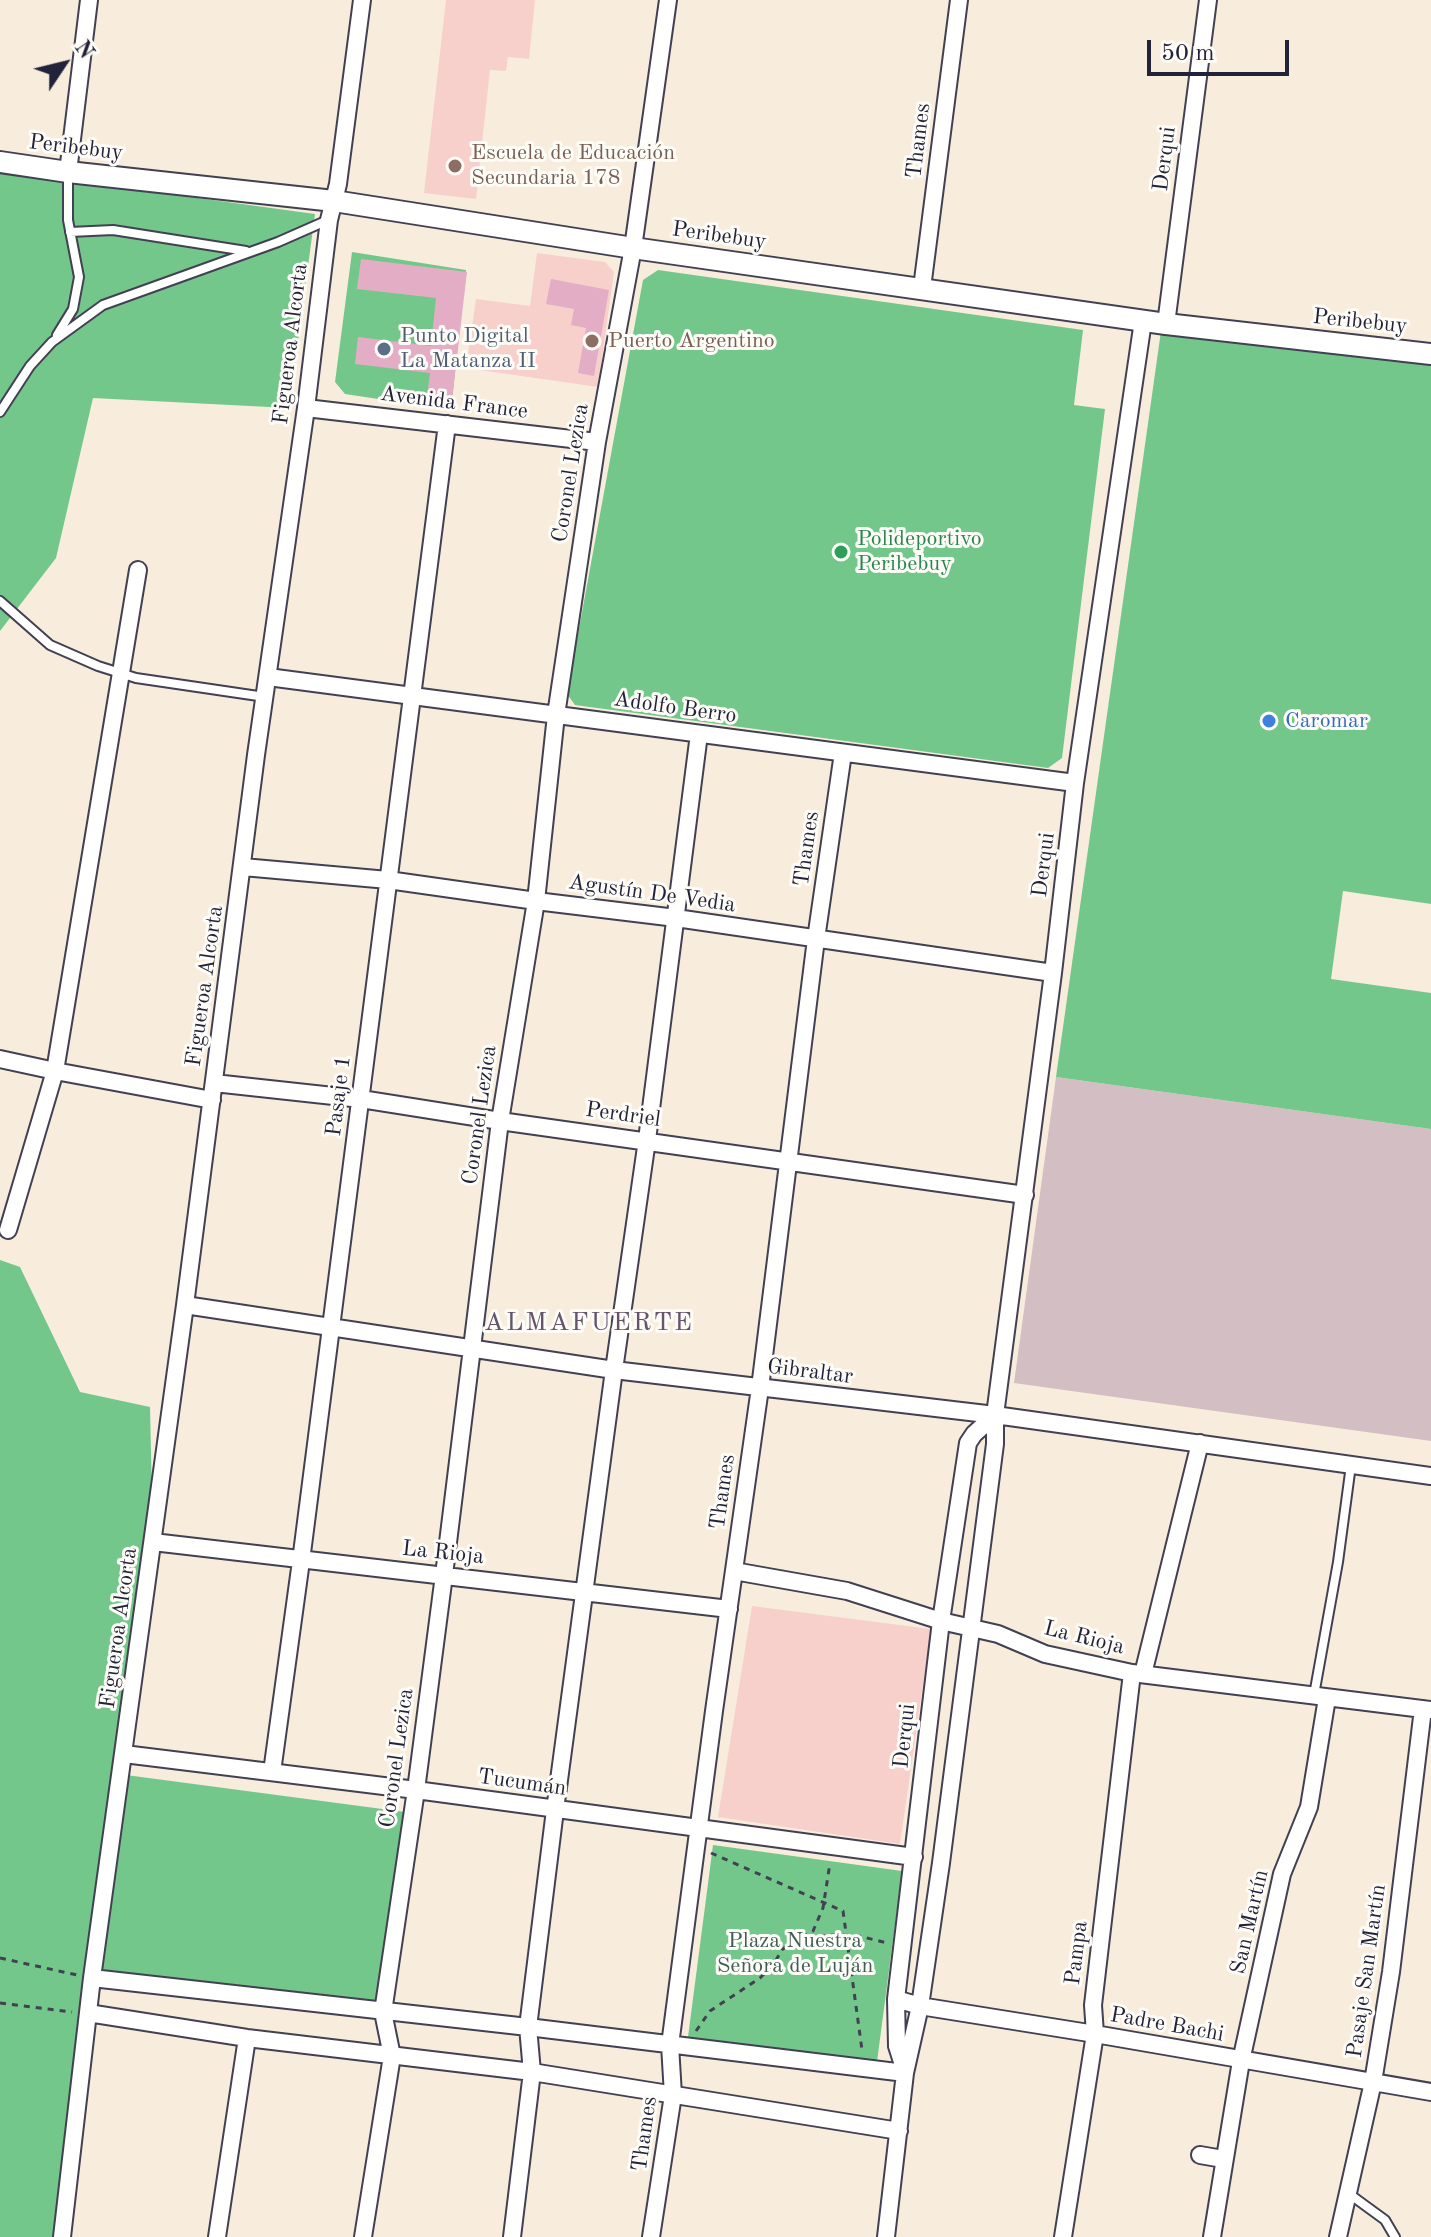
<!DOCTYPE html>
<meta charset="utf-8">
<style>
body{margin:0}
#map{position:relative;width:1431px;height:2237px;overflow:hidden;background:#f8eddd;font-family:"Old Standard TT",serif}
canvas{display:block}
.north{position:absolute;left:24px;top:24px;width:80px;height:80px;-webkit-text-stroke:6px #fdfcf7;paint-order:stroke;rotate:55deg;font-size:22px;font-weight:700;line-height:32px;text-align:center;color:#22223b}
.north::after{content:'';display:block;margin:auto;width:28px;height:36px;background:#22223b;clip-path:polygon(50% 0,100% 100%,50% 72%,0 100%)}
.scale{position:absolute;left:1147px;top:40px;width:142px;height:36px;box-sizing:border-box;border:4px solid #22223b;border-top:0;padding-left:10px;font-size:24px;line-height:28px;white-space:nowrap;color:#22223b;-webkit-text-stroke:6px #fdfcf7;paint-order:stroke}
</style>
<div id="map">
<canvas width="1431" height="2237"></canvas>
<div class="north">N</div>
<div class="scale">50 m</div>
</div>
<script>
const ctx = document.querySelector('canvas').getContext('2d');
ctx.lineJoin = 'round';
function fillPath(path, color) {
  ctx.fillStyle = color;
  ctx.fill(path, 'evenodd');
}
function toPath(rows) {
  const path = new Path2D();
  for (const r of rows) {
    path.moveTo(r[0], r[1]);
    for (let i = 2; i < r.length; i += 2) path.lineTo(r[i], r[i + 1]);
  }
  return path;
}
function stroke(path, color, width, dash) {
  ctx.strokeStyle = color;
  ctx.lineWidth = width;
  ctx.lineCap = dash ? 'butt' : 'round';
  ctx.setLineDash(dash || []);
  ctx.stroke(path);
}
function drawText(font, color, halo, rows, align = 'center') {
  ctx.font = font + ' "Old Standard TT",serif';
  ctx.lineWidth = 6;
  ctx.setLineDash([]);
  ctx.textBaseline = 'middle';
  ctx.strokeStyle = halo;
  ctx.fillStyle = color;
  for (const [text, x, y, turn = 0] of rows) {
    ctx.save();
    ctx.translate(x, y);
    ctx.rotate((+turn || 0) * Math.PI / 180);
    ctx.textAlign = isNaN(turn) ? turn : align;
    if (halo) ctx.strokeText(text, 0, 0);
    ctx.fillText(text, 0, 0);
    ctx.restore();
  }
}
const built = toPath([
 [446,0,535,0,529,59,508,57,506,71,490,70,476,199,424,193],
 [537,253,605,262,614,272,598,387,466,368,476,299,530,306],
 [752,1606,931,1629,900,1844,718,1817]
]);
const industrial = toPath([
 [1056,1077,1431,1129,1431,1441,1014,1383]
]);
const green = toPath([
 [0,171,315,214,289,408,93,398,56,558,0,631],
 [352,252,466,270,451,410,345,394,335,382],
 [658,270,1083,330,1074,405,1105,409,1062,758,1048,768,575,705,567,694,643,280],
 [1161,331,1431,364,1431,904,1343,891,1331,979,1431,993,1431,1129,1056,1077],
 [0,1260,20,1267,80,1392,150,1407,153,1542,62,2237,0,2237],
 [126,1775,405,1812,381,2009,101,1972],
 [713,1845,902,1871,877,2062,688,2037]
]);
const building = toPath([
 [361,259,467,272,451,408,426,404,430,373,355,364,358,337,431,346,436,298,357,289],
 [551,279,609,290,594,376,578,373,586,328,571,325,574,309,546,304]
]);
const path = toPath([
 [711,1853,843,1911,862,2050],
 [807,1937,836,1935,859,1936,887,1943],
 [0,1958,77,1975],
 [0,2003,72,2012],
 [696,2031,710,2011,760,1978,773,1965,782,1950,791,1942,813,1931,823,1908,830,1863]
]);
const service = toPath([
 [70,232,113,230,246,251],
 [57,335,73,309,79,277,68,220,68,172],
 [0,412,30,366,52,342,103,305,278,242,328,220],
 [0,601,50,645,98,666,136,678,265,697],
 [1314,1695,1338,1562,1351,1465],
 [1348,2193,1385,2220,1395,2237]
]);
const minor = toPath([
 [68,172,89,0],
 [922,288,959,0],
 [1166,324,1208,0],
 [306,408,597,442],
 [138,570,55,1071,212,1100],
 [268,677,1075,783],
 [243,867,388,880,536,901,676,918,1053,973],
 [0,1059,55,1071,8,1230],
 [214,1083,361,1099,500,1121,1025,1195],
 [185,1305,614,1370,995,1415,1431,1476],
 [153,1542,729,1609],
 [734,1571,847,1591,941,1621,998,1634,1045,1654,1132,1673,1431,1710],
 [1143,1674,1200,1443],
 [124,1754,416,1790,914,1857],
 [272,1772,301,1561,447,424],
 [92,1978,528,2027,905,2073],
 [896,1999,920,2006,1095,2034,1431,2092],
 [88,2013,247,2038,532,2072,899,2131],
 [905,2071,897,2046,896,1999,941,1621,968,1443,974,1434,995,1415],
 [1200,2155,1223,2159],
 [62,2237,92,1978,185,1305,256,755,306,408,329,220,338,184,362,0],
 [217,2237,247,2038],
 [363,2237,392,2056,383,2012,416,1790,444,1575,500,1121,536,901,556,715,597,442,633,248,668,0],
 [512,2237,532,2072,528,2027,555,1810,614,1370,647,1140,699,734],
 [651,2237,673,2095,670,2045,714,1711,760,1388,816,939,843,753],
 [886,2237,905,2073,920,2006,941,1863,995,1444,995,1415,1053,973,1075,783,1143,321],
 [1063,2237,1095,2034,1093,2005,1132,1673],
 [1212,2237,1241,2061,1282,1874,1309,1807,1327,1698],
 [1338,2237,1373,2082,1391,1972,1423,1709]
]);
const tertiary = toPath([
 [0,162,68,172,334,201,633,248,1166,324,1431,354]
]);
const markers = [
 [455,166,8,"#8d6e63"],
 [592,341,8,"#8d6e63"],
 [384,349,8,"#5c6f8a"],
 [841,552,8,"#2e9e5b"],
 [1269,721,8,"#3f7fe0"]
];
const streetNames = [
 ["Thames",919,141,-83],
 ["Peribebuy",76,148,7],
 ["Derqui",1165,159,-83],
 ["Peribebuy",719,236,8],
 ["Peribebuy",1360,322,6],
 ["Figueroa Alcorta",291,344,-83],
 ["Avenida France",454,403,7],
 ["Coronel Lezica",571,473,-81],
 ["Adolfo Berro",675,708,8],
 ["Thames",807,849,-82],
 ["Derqui",1044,865,-83],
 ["Agustín De Vedia",652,894,8],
 ["Figueroa Alcorta",205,986,-82],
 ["Pasaje 1",339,1096,-83],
 ["Coronel Lezica",480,1115,-82],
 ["Perdriel",623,1115,8],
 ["Gibraltar",810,1372,7],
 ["Thames",723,1492,-82],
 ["La Rioja",443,1553,6],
 ["Figueroa Alcorta",119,1628,-82],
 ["La Rioja",1084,1638,14],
 ["Derqui",905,1736,-84],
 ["Coronel Lezica",397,1758,-82],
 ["Tucumán",522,1783,8],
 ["San Martín",1250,1922,-77],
 ["Pampa",1077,1953,-83],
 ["Pasaje San Martín",1367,1971,-82],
 ["Padre Bachi",1167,2025,10],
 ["Thames",645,2134,-82]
];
const educationNames = [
 ["Escuela de Educación",471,153],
 ["Secundaria 178",471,178],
 ["Puerto Argentino",608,341]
];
const serviceNames = [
 ["Punto Digital",400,336],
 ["La Matanza II",400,361]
];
const leisureNames = [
 ["Polideportivo",857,539],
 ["Peribebuy",857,564]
];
const shopNames = [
 ["Caromar",1285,721]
];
const parkNames = [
 ["Plaza Nuestra",795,1941],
 ["Señora de Luján",795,1966]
];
const quarterNames = [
 ["ALMAFUERTE",589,1323]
];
fillPath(built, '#f7d0cc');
fillPath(industrial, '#d2bec3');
fillPath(green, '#74c78a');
fillPath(building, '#e3adc6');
stroke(service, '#424053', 12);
stroke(minor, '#424053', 20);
stroke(tertiary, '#424053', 24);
stroke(path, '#424053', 3, [6, 6]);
stroke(service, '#fff', 8);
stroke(minor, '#fff', 16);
stroke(tertiary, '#fff', 20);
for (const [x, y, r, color] of markers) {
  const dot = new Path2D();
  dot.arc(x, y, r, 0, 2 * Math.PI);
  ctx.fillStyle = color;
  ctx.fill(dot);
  stroke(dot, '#fdfcf7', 3);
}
drawText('22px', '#22223b', '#fdfcf7', streetNames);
drawText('22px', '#785e54', '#fdfcf7', educationNames, 'left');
drawText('22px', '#4e5e75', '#fdfcf7', serviceNames, 'left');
drawText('22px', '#27864d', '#fdfcf7', leisureNames, 'left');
drawText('22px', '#366cbe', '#fdfcf7', shopNames, 'left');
drawText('22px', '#3f5c57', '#fdfcf7', parkNames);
ctx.letterSpacing = '2px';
drawText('26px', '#66536c', '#fdfcf7', quarterNames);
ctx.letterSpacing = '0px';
</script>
